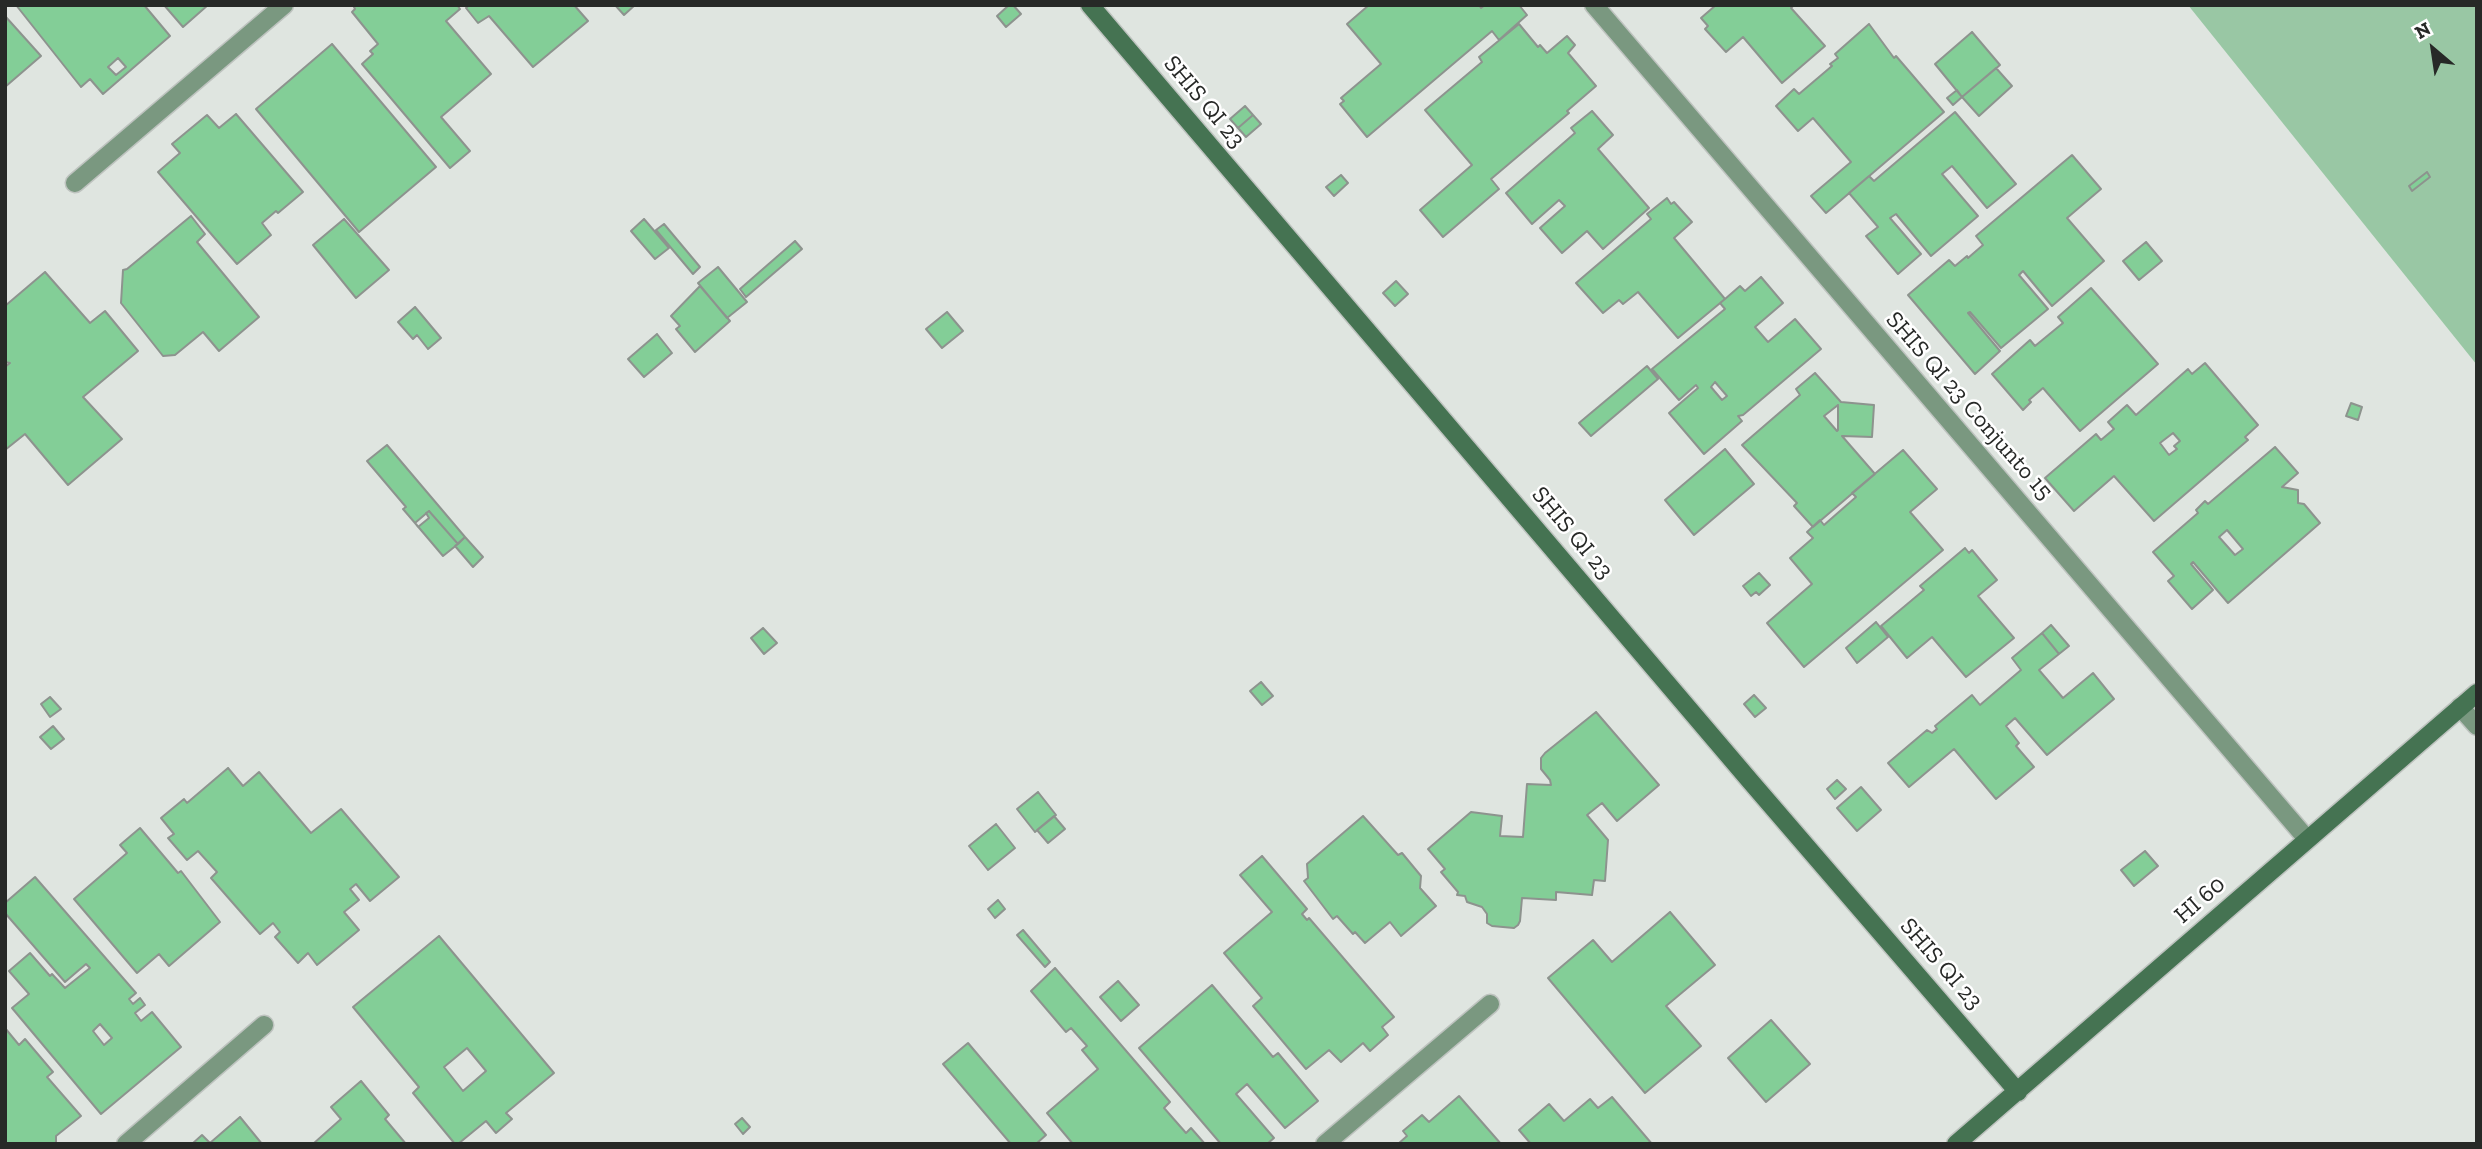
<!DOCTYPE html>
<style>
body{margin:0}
#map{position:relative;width:2482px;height:1149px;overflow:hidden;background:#dfe5e0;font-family:"Zilla Slab",serif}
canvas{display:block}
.frame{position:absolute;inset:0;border:7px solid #272927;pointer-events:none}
.north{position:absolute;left:2398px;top:14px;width:70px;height:70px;-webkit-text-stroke:5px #fff;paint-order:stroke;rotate:331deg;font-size:19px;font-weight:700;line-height:28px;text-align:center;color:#272927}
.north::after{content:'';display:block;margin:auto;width:24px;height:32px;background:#272927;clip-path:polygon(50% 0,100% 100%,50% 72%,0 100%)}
</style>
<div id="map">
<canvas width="2482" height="1149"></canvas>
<div class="frame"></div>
<div class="north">N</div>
</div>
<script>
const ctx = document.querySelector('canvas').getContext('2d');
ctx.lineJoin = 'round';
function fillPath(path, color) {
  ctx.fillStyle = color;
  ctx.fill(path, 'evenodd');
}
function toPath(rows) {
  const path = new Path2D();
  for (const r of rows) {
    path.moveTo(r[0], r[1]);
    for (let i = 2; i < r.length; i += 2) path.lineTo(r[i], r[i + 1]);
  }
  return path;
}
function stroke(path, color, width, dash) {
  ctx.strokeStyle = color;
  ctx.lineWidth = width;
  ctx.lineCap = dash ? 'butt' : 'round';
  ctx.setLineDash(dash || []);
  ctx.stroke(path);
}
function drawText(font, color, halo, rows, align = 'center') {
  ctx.font = font + ' "Zilla Slab",serif';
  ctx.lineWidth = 5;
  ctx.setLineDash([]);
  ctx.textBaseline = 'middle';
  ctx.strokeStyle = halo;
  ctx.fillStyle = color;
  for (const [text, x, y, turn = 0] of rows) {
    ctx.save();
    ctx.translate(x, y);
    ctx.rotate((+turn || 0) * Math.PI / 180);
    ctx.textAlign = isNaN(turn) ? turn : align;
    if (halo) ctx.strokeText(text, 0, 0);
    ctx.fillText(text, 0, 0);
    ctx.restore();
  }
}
const green = toPath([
 [2188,5,2477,5,2477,365]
]);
const building = toPath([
 [16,5,144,5,170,36,103,94,90,79,81,87,16,5],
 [118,58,126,67,116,75,108,67,118,58],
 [164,5,208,5,183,27,164,5],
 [353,5,457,5,460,9,446,21,491,74,441,117,470,151,450,168,362,64,373,54,370,51,378,44,352,12,355,9,353,5],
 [469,5,574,5,588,21,533,67,489,16,478,23,466,8,469,5],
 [615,5,635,5,624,15,615,5],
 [1009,5,1013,5,1021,14,1006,27,997,16,1009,5],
 [1369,5,1479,5,1481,8,1485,5,1519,5,1527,15,1499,40,1492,31,1367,137,1340,104,1344,101,1341,98,1381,64,1347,24,1369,5],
 [1716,5,1794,5,1791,8,1825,46,1782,83,1743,37,1726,52,1705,29,1708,26,1701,18,1716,5],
 [5,16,41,56,5,87,5,16],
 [1519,24,1538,47,1540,45,1547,53,1567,36,1575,45,1568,53,1596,86,1567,111,1569,113,1491,179,1499,189,1443,237,1420,210,1472,165,1425,110,1482,62,1479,57,1519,24],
 [1869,24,1894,58,1896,56,1944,112,1826,213,1811,196,1851,162,1813,118,1798,131,1776,106,1794,89,1799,94,1832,66,1830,64,1838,58,1835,54,1869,24],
 [1972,32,2000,65,1962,97,1935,64,1972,32],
 [332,44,436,167,359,232,256,109,332,44],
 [1996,68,2012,86,1979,116,1962,97,1996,68],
 [1957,90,1962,97,1953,105,1947,98,1957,90],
 [1245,106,1253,115,1238,128,1230,119,1245,106],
 [1592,111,1613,135,1598,149,1649,208,1603,249,1587,231,1562,253,1540,228,1565,206,1559,200,1532,224,1506,193,1575,133,1571,128,1592,111],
 [1955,112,2016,184,1987,208,1952,166,1942,174,1978,216,1931,256,1896,214,1890,218,1921,254,1898,274,1866,236,1878,227,1849,193,1869,176,1874,181,1955,112],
 [236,114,303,192,278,213,276,211,262,223,271,235,237,264,158,172,180,153,172,144,207,115,219,128,236,114],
 [1253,115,1261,124,1246,137,1238,128,1253,115],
 [2072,155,2101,189,2067,218,2104,261,2052,306,2023,271,2019,275,2048,309,2001,348,1970,312,1968,313,2000,351,1975,374,1908,295,1949,260,1955,266,1967,256,1968,258,1983,245,1976,236,2072,155],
 [2427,172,2430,177,2412,191,2409,186,2427,172],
 [1341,175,1348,183,1334,196,1326,187,1341,175],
 [1667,198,1671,204,1674,202,1692,222,1674,238,1725,299,1678,338,1638,292,1623,304,1619,300,1603,313,1576,283,1651,219,1647,214,1667,198],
 [191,216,205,234,197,242,259,317,219,351,203,332,175,355,163,356,121,303,123,270,127,269,191,216],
 [344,219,389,270,356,298,313,245,344,219],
 [644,219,669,248,655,259,631,231,644,219],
 [664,224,700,267,693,274,656,230,664,224],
 [795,241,802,249,746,297,740,289,795,241],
 [2146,242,2162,261,2139,280,2123,261,2146,242],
 [718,267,747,302,727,318,698,283,718,267],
 [45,272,90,323,105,311,138,351,83,397,122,439,68,485,25,434,5,450,5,367,10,363,5,362,5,306,45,272],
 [1761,277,1783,303,1755,327,1768,342,1795,319,1821,349,1743,415,1738,416,1742,421,1704,454,1669,413,1698,388,1696,385,1679,400,1652,369,1725,309,1720,303,1725,299,1740,286,1745,291,1761,277],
 [1715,382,1727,396,1722,400,1711,387,1715,382],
 [1396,281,1408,294,1395,306,1383,293,1396,281],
 [700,286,730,321,695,352,676,329,680,326,671,316,700,286],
 [2091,288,2158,364,2080,431,2043,388,2029,400,2031,402,2023,410,1992,374,2030,340,2035,346,2063,323,2058,317,2091,288],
 [415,307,441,338,428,349,417,335,413,339,398,322,415,307],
 [947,312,963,331,942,348,926,329,947,312],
 [657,334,672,353,644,377,628,359,657,334],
 [2205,363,2258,425,2245,437,2248,440,2154,521,2114,476,2074,511,2045,478,2096,434,2101,440,2114,429,2108,422,2127,405,2136,415,2188,369,2192,374,2205,363],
 [2173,433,2180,441,2174,446,2177,449,2169,455,2160,443,2173,433],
 [1647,366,1658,379,1591,436,1579,423,1647,366],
 [1815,373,1841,402,1874,405,1872,437,1842,436,1875,474,1813,527,1794,506,1797,503,1742,445,1800,395,1796,389,1815,373],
 [1838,405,1838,430,1837,431,1824,416,1838,405],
 [2351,403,2362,407,2358,420,2346,416,2351,403],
 [387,445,465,537,458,544,429,511,415,523,403,509,406,507,367,461,387,445],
 [2275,447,2298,473,2282,487,2298,490,2298,503,2304,504,2320,523,2228,603,2193,562,2191,564,2213,590,2192,609,2168,581,2174,576,2153,552,2198,513,2196,510,2205,501,2208,504,2275,447],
 [2227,530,2243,549,2235,555,2219,537,2227,530],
 [1725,449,1754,484,1694,535,1665,500,1725,449],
 [1903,450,1937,489,1910,512,1943,550,1804,667,1767,623,1812,584,1790,558,1813,538,1807,532,1820,520,1824,525,1856,497,1852,493,1903,450],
 [429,511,458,544,443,556,415,523,418,527,429,518,426,513,429,511],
 [465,537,483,557,473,567,455,546,465,537],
 [1965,548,1969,553,1972,550,1997,580,1978,596,2014,638,1966,677,1932,637,1907,658,1881,626,1924,590,1920,586,1965,548],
 [1759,573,1770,585,1759,595,1756,592,1751,596,1743,586,1759,573],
 [1876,622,1888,637,1857,663,1846,648,1876,622],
 [2051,625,2069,646,2059,654,2042,633,2051,625],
 [763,628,777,643,764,654,751,638,763,628],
 [2042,633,2059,654,2039,670,2063,698,2093,673,2114,699,2047,755,2015,718,2006,726,2019,743,2016,746,2034,767,1996,799,1954,749,1909,787,1888,763,1927,730,1932,733,1937,729,1935,726,1972,695,1980,705,2021,670,2012,658,2042,633],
 [1261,682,1273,696,1262,705,1250,691,1261,682],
 [1754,695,1766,708,1755,717,1744,704,1754,695],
 [50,697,61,709,50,717,41,704,50,697],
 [1596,712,1659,785,1617,821,1602,803,1587,815,1608,840,1605,881,1594,880,1592,895,1556,892,1556,900,1522,898,1520,921,1518,925,1514,928,1492,926,1487,923,1487,914,1482,907,1467,902,1465,896,1457,895,1458,892,1441,872,1445,869,1428,849,1471,812,1502,816,1500,836,1523,837,1527,784,1551,785,1550,780,1541,769,1541,758,1545,753,1596,712],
 [53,726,64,739,51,749,40,737,53,726],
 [228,768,243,786,259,772,311,833,341,809,399,877,370,901,356,884,350,889,359,900,344,912,359,930,317,965,308,953,298,963,275,937,280,932,273,923,260,934,211,878,217,872,198,851,187,860,168,838,174,834,161,818,184,799,187,803,228,768],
 [1837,780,1846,789,1835,799,1827,789,1837,780],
 [1861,787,1881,810,1857,831,1837,808,1861,787],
 [1038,792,1056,815,1035,832,1017,809,1038,792],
 [1054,816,1065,829,1048,843,1037,830,1054,816],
 [1363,816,1398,855,1402,853,1421,876,1420,888,1436,906,1401,936,1390,922,1365,943,1355,932,1353,934,1337,916,1333,919,1304,881,1308,878,1307,864,1363,816],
 [996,824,1015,848,988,870,969,846,996,824],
 [140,828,178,873,181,871,220,922,169,966,159,954,137,973,74,899,127,853,120,845,140,828],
 [2145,851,2158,866,2134,886,2121,870,2145,851],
 [1262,856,1307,909,1302,914,1307,920,1309,918,1394,1017,1382,1027,1388,1035,1370,1051,1363,1043,1341,1062,1329,1050,1306,1069,1253,1006,1262,998,1224,953,1272,912,1240,875,1262,856],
 [35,877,136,993,129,999,133,1004,140,998,145,1005,135,1013,141,1021,152,1012,181,1047,101,1114,12,1008,29,994,9,971,30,953,50,976,52,974,65,988,90,968,86,964,65,982,5,913,5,903,35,877],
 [100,1024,112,1038,104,1045,93,1031,100,1024],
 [998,900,1005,909,995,918,988,909,998,900],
 [1670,912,1715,965,1666,1006,1701,1046,1645,1093,1548,978,1593,940,1612,962,1670,912],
 [1023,930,1050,962,1045,967,1017,935,1023,930],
 [439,936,554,1073,506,1113,512,1119,496,1133,486,1121,458,1144,455,1144,413,1093,419,1087,353,1007,439,936],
 [467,1048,486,1071,463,1091,444,1067,467,1048],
 [1055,968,1170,1102,1164,1108,1186,1133,1191,1128,1205,1144,1073,1144,1047,1113,1098,1069,1082,1050,1087,1046,1071,1028,1066,1032,1031,991,1055,968],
 [1118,981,1139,1005,1121,1021,1100,997,1118,981],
 [1212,985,1273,1057,1278,1053,1318,1101,1285,1128,1247,1084,1236,1094,1274,1138,1267,1144,1221,1144,1139,1048,1212,985],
 [1771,1020,1810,1064,1766,1102,1728,1058,1771,1020],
 [5,1028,19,1045,25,1039,53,1072,47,1077,81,1116,56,1136,56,1144,5,1144,5,1028],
 [968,1043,1046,1135,1036,1144,1011,1144,943,1064,968,1043],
 [361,1081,389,1115,385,1119,406,1144,313,1144,341,1119,331,1107,361,1081],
 [1459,1096,1501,1144,1398,1144,1407,1136,1403,1131,1422,1115,1429,1122,1459,1096],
 [1612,1097,1652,1144,1531,1144,1519,1130,1549,1104,1564,1121,1590,1099,1598,1108,1612,1097],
 [240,1117,262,1144,192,1144,202,1135,210,1143,240,1117],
 [742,1118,750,1127,743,1134,735,1124,742,1118]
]);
const street = toPath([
 [1594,5,2307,839],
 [75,183,284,5],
 [2460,707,2477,726],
 [126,1144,264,1025],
 [1325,1144,1490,1004]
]);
const secondary = toPath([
 [1090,5,1751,782,2018,1092],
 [1956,1144,2477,693]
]);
const streetNames = [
 ["SHIS QI 23",1204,102,50],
 ["SHIS QI 23 Conjunto 15",1969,406,49],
 ["SHIS QI 23",1572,533,50],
 ["HI 60",2200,900,-41],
 ["SHIS QI 23",1941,964,49]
];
fillPath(green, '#99c7a4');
fillPath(building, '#83ce97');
stroke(building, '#8d938e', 2);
stroke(street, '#bec3bf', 21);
stroke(secondary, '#bec3bf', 21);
stroke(street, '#7a9880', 18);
stroke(secondary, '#457352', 18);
drawText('24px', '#272927', '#fff', streetNames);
</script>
